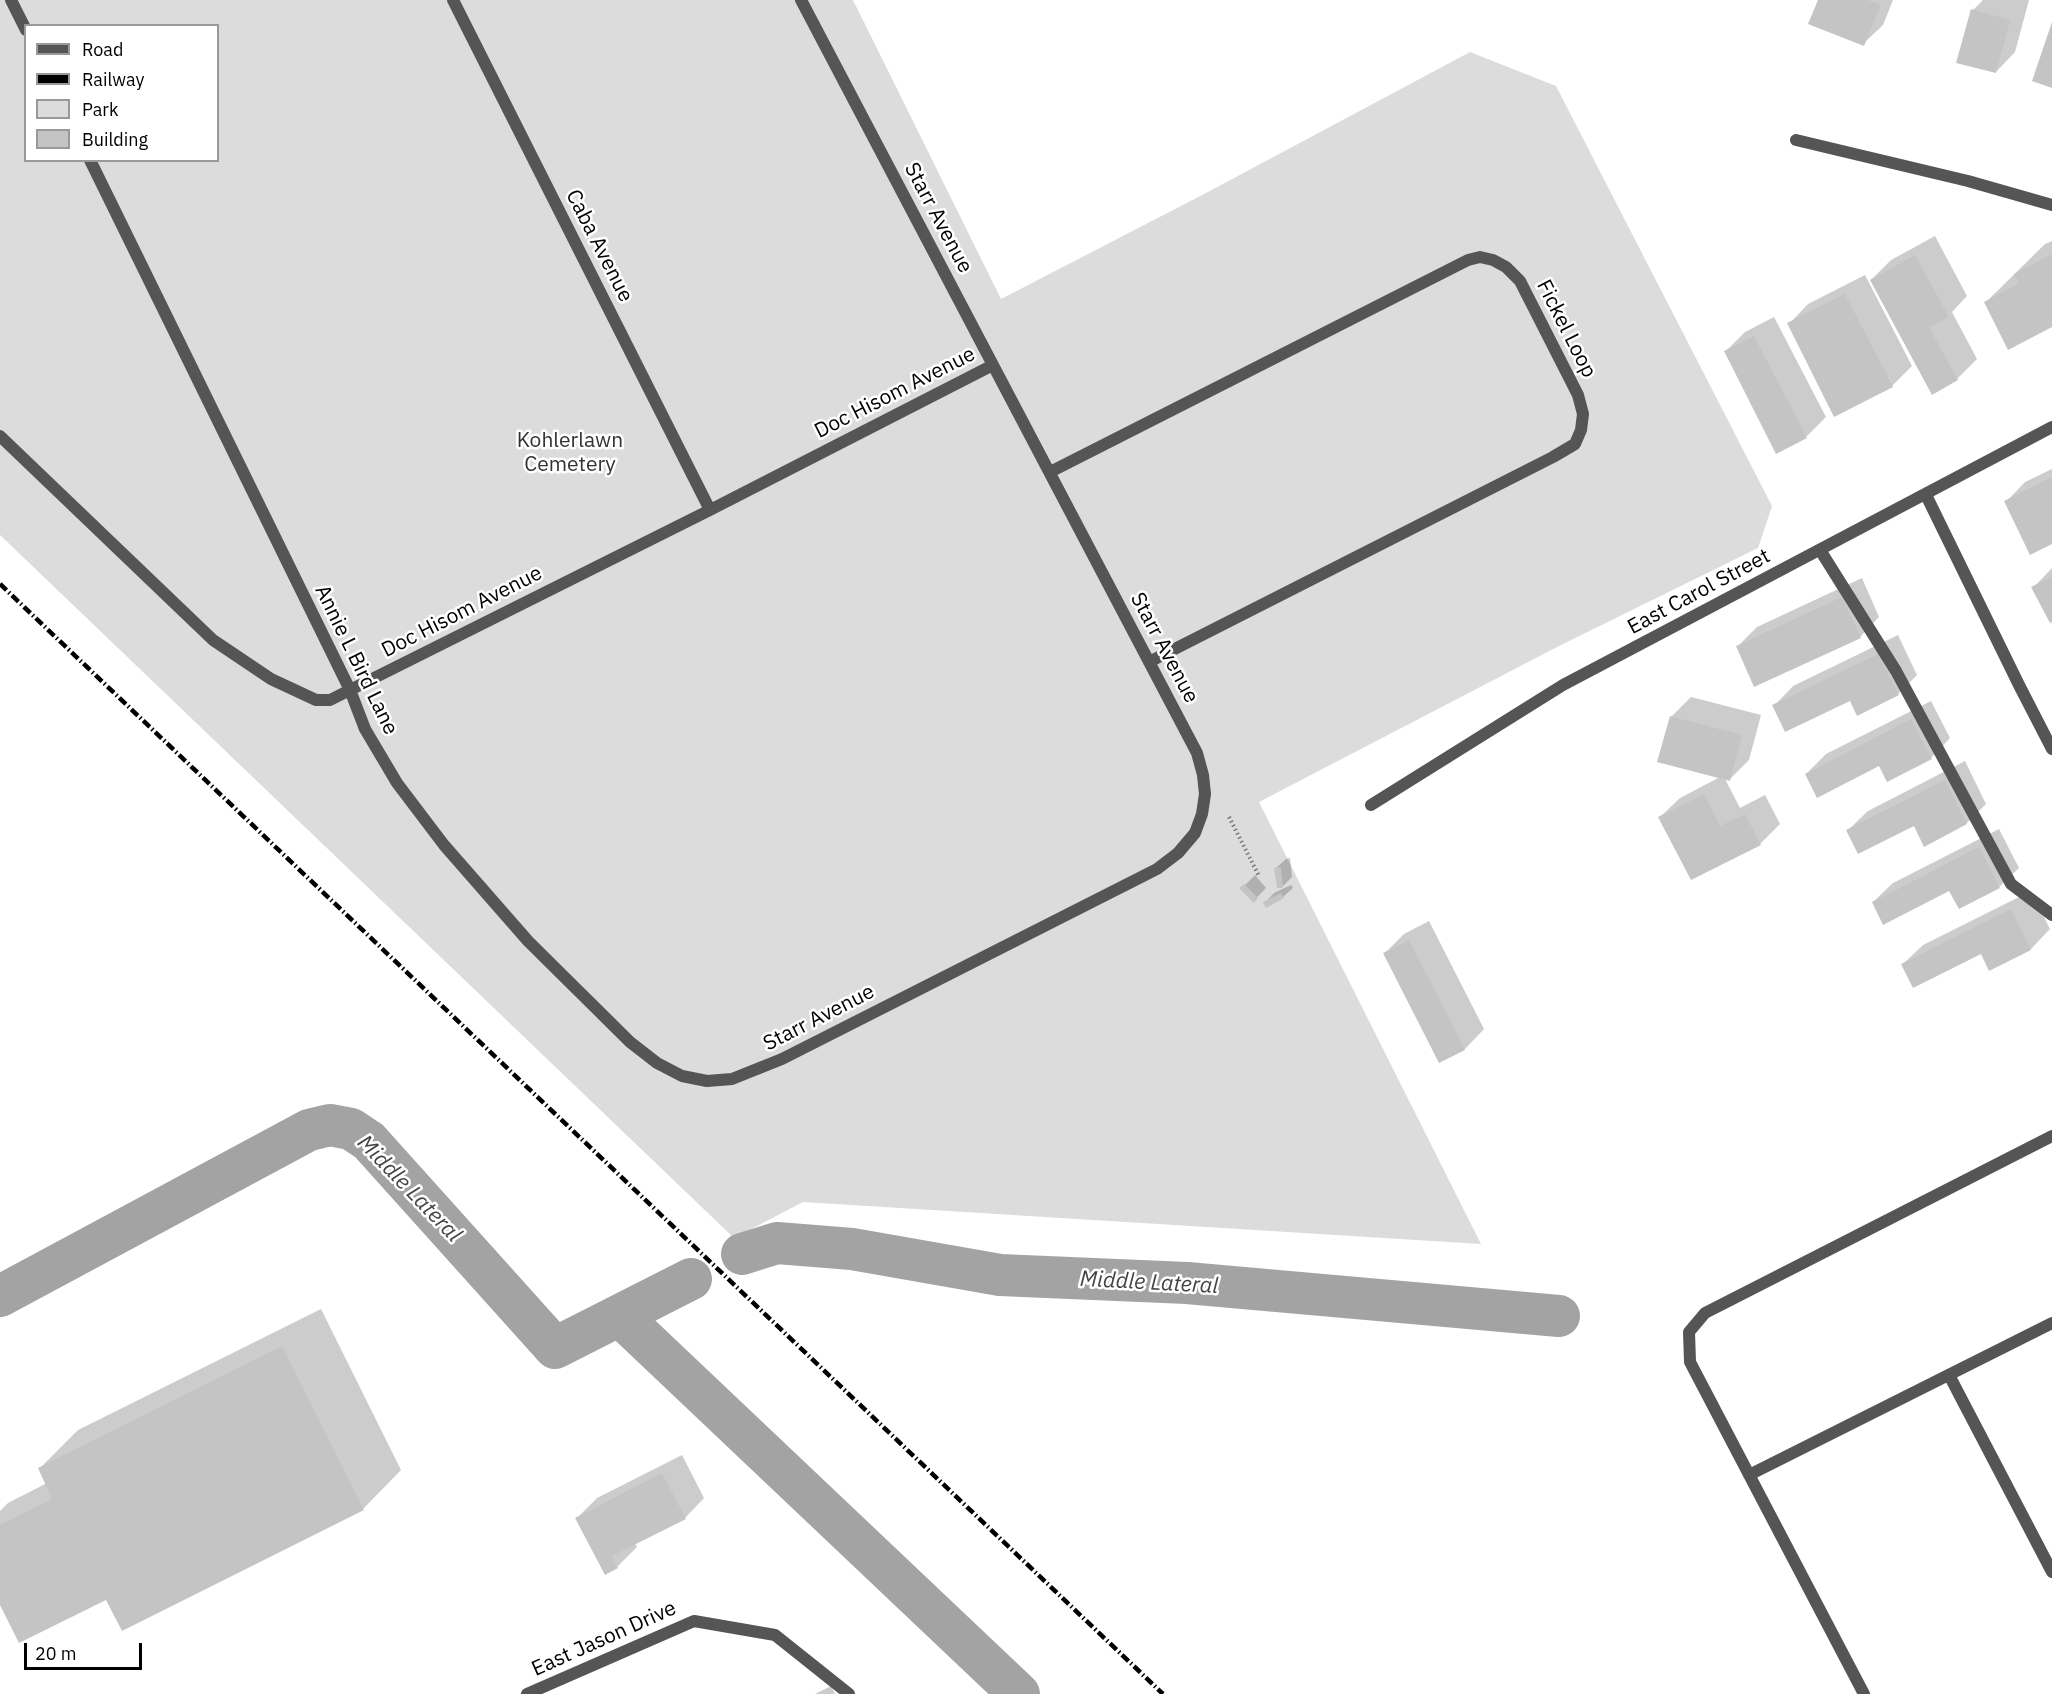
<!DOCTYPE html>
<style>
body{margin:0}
#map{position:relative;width:2052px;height:1694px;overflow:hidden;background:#fff;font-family:"IBM Plex Sans",sans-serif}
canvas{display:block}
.legend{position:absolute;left:24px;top:24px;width:195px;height:138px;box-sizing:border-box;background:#fff;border:2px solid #999;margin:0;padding:8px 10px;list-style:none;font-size:18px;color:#000}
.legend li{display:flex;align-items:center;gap:12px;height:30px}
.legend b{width:30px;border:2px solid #999}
.scale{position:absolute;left:24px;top:1643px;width:118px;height:27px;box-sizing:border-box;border:3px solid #000;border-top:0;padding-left:8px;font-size:18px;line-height:21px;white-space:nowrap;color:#000;-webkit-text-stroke:4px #fff;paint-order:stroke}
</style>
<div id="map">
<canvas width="2052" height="1694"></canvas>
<ul class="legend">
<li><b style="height:8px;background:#555"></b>Road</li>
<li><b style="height:8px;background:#000"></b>Railway</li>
<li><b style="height:16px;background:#dcdcdc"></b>Park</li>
<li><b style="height:16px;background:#c4c4c4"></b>Building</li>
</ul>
<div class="scale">20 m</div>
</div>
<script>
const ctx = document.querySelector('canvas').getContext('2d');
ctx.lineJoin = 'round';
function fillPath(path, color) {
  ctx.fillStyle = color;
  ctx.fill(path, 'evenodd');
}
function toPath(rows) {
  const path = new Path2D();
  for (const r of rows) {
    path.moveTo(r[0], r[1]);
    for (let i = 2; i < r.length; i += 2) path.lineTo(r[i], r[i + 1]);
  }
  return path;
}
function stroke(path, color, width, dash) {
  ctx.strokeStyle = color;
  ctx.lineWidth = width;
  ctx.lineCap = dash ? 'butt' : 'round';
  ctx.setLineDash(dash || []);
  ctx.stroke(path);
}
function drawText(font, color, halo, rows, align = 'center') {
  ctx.font = font + ' "IBM Plex Sans",sans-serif';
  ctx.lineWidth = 5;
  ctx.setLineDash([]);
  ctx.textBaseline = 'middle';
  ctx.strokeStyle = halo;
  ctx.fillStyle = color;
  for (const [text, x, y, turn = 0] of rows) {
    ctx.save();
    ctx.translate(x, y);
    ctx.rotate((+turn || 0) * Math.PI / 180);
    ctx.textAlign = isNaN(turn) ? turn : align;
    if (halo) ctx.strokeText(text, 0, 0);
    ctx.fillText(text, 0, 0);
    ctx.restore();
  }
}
const green = toPath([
 [0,0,853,0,1001,299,1206,193,1470,52,1556,86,1772,506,1758,548,1559,646,1259,802,1481,1244,803,1202,734,1238,0,535],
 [26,26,218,26,218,160,26,160]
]);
const shadow = toPath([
 [1820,0,1893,0,1883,25,1863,44],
 [1983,0,2029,0,2015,52,1996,72,1973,10],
 [1935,236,1967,296,1952,312,1977,359,1957,379,1871,280,1891,260],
 [2052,241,2052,326,1986,302,2045,244],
 [1865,275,1912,366,1892,386,1789,324,1808,304],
 [1774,317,1826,417,1806,437,1726,351,1745,332],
 [2052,469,2052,543,2006,502,2025,482],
 [2052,568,2052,620,2033,588],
 [1862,578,1879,617,1860,637,1738,646,1757,627],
 [1898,635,1917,675,1898,694,1774,706,1793,686],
 [1691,697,1761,715,1749,760,1729,780,1725,779,1740,808,1765,795,1780,824,1760,844,1660,817,1680,798,1720,777,1671,717],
 [1931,701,1950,738,1931,758,1806,774,1826,754],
 [1965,761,1986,804,1967,823,1925,845,1914,824,1848,830,1868,811],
 [1999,829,2019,868,1999,887,1950,889,1873,902,1893,883],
 [1290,858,1292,877,1283,886,1276,868,1286,859],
 [1255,875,1266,888,1254,900,1242,888],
 [1291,885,1293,888,1283,897,1265,903,1274,893],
 [2031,891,2050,929,2031,949,1990,969,1982,951,1903,964,1923,945],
 [1429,921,1484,1029,1465,1049,1440,1061,1385,953,1404,934],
 [321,1309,401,1470,363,1509,107,1598,0,1601,0,1511,8,1503,47,1483,39,1469,78,1430],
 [682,1455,704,1498,685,1518,635,1543,637,1547,617,1567,577,1518,597,1498],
 [831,1686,835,1694,815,1694]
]);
const canal = toPath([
 [742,1254,777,1243,852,1249,1000,1275,1187,1283,1559,1316],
 [0,1296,309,1130,330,1125,351,1129,369,1141,555,1348,691,1279],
 [620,1316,1019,1694]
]);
const building = toPath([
 [1818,0,1868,0,1881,5,1864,46,1808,24],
 [1971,9,2010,20,1996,73,1956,63],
 [2052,22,2052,88,2032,81],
 [2052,254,2052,327,2008,350,1984,302,2019,283,2014,274],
 [1915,255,1949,317,1929,327,1958,380,1932,395,1870,280],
 [1845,294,1893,387,1834,417,1787,323],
 [1754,336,1807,438,1776,454,1724,351],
 [2052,477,2052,544,2030,555,2004,501],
 [2052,576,2052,622,2050,623,2031,587],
 [1842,597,1861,638,1754,687,1736,646],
 [1878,654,1899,695,1857,716,1850,701,1785,732,1772,705],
 [1670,716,1742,735,1730,781,1657,762],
 [1911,719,1932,759,1887,782,1879,766,1817,798,1805,774],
 [1945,780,1967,824,1924,847,1914,826,1858,854,1846,830],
 [1704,794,1720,826,1745,814,1761,845,1691,880,1658,817],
 [1979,847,2000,888,1959,909,1949,891,1883,925,1872,902],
 [1281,867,1283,888,1277,888,1274,868],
 [1244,884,1258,898,1254,903,1239,888],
 [1281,893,1284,898,1266,908,1263,902],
 [2011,909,2031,950,1989,971,1981,954,1913,988,1901,964],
 [1409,940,1465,1050,1439,1063,1383,953],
 [282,1346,364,1510,122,1631,106,1600,19,1643,0,1605,0,1525,52,1499,38,1468],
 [662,1473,686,1519,612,1556,618,1568,605,1575,575,1518]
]);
const path = toPath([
 [1229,817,1259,876]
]);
const lane = toPath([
 [11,0,26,30],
 [453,0,710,510],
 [1796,140,1968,181,2052,205],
 [90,160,350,690,365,729,397,783,444,845,528,941,630,1042,657,1063,682,1076,707,1081,732,1079,782,1059,1157,869,1178,853,1195,833,1202,814,1205,794,1203,775,1197,753,801,0],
 [0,436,213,640,271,679,316,700,330,700,710,510,993,365],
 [1050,472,1468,260,1480,257,1493,260,1506,267,1520,281,1578,395,1583,414,1581,430,1575,444,1553,457,1149,662],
 [1926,495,2019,685,2052,749],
 [1820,550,1896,671,2011,884,2052,915],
 [1949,1375,2052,1572],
 [1749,1475,2052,1323],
 [1864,1694,1690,1362,1689,1332,1705,1313,2052,1136]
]);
const street = toPath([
 [1371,805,1563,685,2052,427],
 [527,1694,694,1621,775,1635,849,1694]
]);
const rail = toPath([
 [0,584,1163,1694]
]);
const streetNames = [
 ["Starr Avenue",938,218,62],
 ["Caba Avenue",599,246,63],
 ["Fickel Loop",1566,329,63],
 ["Doc Hisom Avenue",895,393,-27],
 ["East Carol Street",1699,592,-28],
 ["Doc Hisom Avenue",462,612,-27],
 ["Starr Avenue",1164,648,62],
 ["Annie L Bird Lane",356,660,64],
 ["Starr Avenue",819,1018,-27],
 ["East Jason Drive",604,1639,-24]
];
const parkNames = [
 ["Kohlerlawn",570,441],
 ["Cemetery",570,465]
];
const waterNames = [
 ["Middle Lateral",409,1189,46],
 ["Middle Lateral",1149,1283,3]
];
fillPath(green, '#dcdcdc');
fillPath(shadow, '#0003');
stroke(canal, '#a3a3a3', 42);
fillPath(building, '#c4c4c4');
stroke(path, '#777', 4, [1.5, 3]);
stroke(lane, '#555', 12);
stroke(street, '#555', 12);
stroke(rail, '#000', 4.5, [9, 3, 1.5, 3]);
drawText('21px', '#000', '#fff', streetNames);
drawText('21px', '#333', '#fff', parkNames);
drawText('italic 22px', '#444', '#fff', waterNames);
</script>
